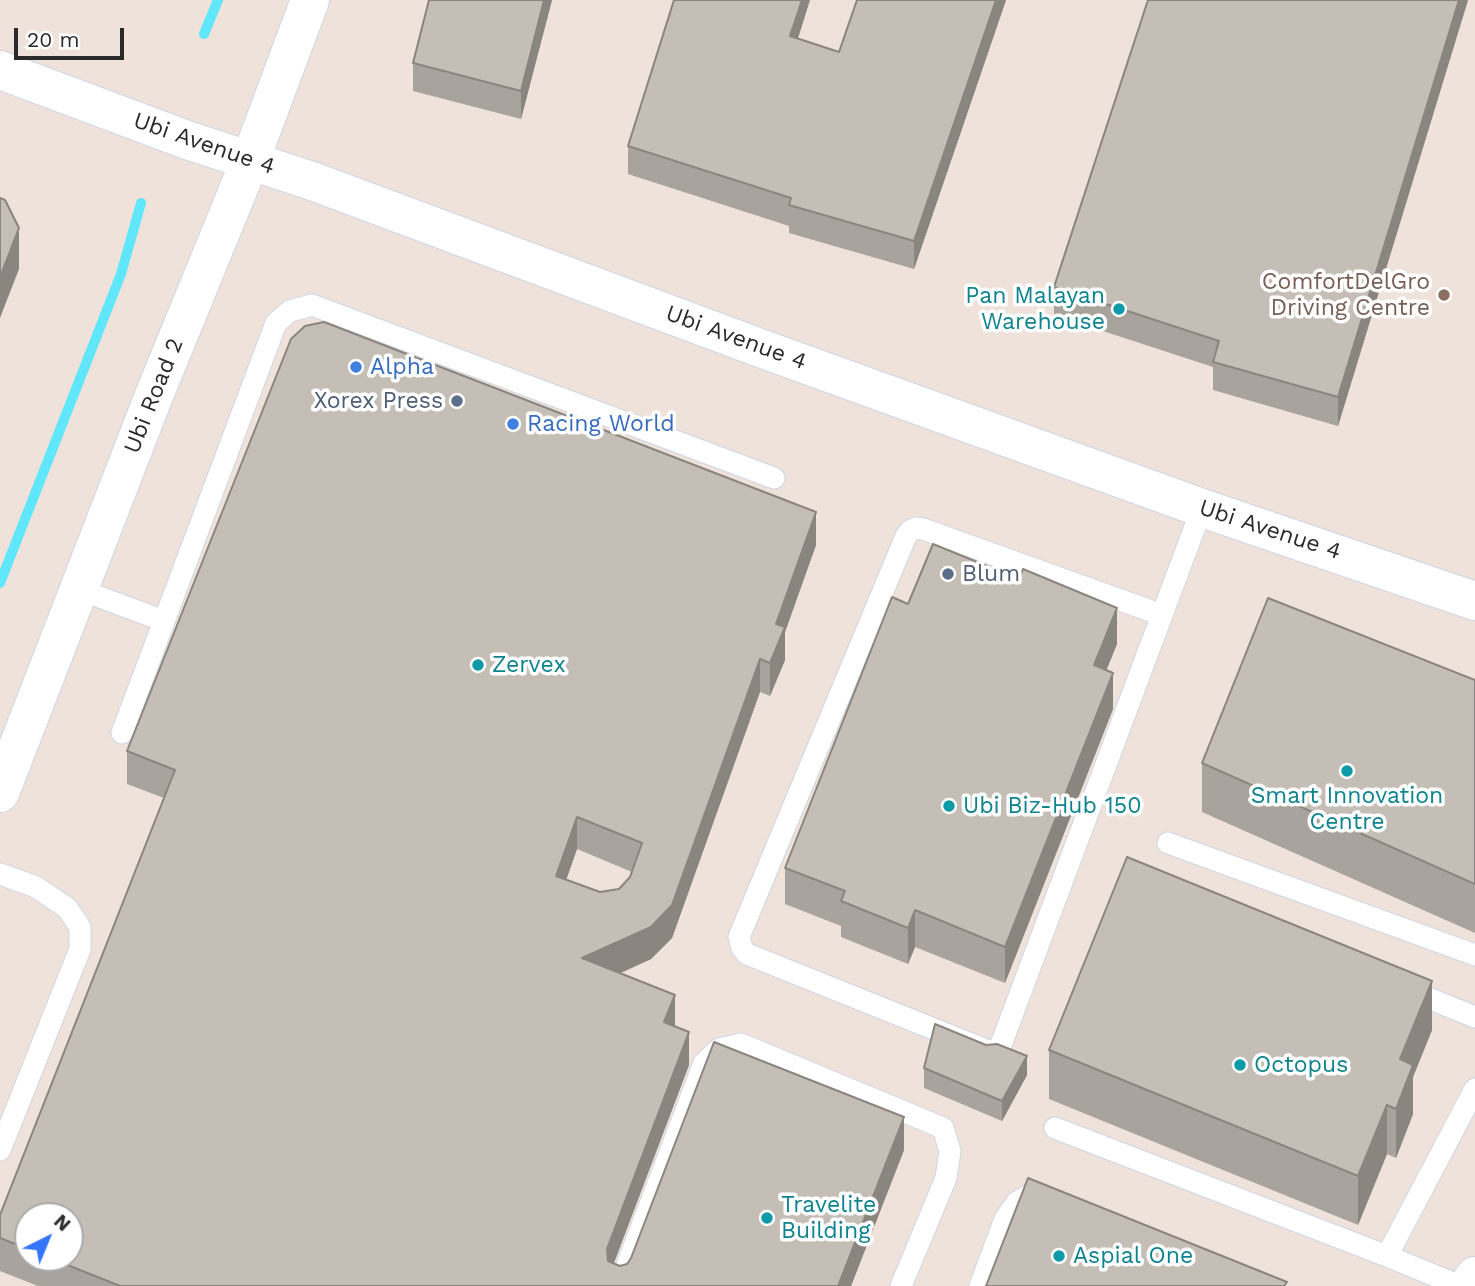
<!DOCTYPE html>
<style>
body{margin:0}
#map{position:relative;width:1475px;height:1286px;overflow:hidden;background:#eee2da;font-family:"Work Sans",sans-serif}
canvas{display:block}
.north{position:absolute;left:14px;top:1202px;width:70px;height:70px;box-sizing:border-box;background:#fff;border:2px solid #aaa;border-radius:50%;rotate:43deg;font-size:19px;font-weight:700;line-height:28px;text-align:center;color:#2a2a2a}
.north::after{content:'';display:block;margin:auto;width:24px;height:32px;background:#3576ff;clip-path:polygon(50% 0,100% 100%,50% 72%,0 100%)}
.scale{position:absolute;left:14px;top:28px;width:110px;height:32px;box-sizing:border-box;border:4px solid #2a2a2a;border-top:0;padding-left:9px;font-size:21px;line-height:24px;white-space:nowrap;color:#2a2a2a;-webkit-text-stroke:5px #fff;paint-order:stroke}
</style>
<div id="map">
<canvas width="1475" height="1286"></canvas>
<div class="north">N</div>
<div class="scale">20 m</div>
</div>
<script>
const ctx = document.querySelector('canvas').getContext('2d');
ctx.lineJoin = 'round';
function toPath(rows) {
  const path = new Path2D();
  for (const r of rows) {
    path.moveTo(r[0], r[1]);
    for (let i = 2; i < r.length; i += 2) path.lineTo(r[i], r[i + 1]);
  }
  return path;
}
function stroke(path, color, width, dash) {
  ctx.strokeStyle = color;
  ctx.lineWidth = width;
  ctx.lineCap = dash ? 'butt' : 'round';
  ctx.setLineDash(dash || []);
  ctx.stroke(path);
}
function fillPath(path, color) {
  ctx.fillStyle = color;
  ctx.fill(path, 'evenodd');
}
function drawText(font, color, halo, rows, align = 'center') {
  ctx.font = font + ' "Work Sans",sans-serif';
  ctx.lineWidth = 7;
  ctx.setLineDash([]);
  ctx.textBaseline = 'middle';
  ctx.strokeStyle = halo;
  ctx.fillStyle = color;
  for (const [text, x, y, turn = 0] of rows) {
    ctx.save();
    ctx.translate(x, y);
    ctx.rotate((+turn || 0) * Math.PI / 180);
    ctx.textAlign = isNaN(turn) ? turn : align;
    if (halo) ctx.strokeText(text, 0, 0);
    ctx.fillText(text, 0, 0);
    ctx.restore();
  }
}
const stream = toPath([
 [204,34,218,0],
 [0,583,121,274,141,203]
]);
const service = toPath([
 [78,589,164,621],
 [1162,615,923,529,916,528,910,531,906,536,739,937,742,948,747,954,991,1052,997,1050,1002,1042,1162,615,1202,508],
 [122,733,276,323,290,311,312,305,774,478],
 [1168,843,1475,955],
 [0,874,36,887,67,908,80,927,80,949,0,1150],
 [1406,989,1475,1017],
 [1055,1128,1387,1256,1460,1286],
 [1387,1256,1475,1089],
 [619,1286,704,1063,719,1049,741,1044,943,1128,950,1151,946,1178,901,1286],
 [980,1286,1005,1219,1017,1202,1031,1194,1046,1197]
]);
const minor = toPath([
 [0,793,153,398,250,161,310,0]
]);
const tertiary = toPath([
 [0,70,187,140,312,181,760,348,1202,508,1475,601],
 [1468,1286,1475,1276]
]);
const wall = toPath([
 [552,0,521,119,413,91,413,63],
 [1006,0,914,269,789,233,789,226,628,174,628,146,798,39,839,52],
 [1468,0,1338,426,1213,390,1213,367,1054,315,1054,287],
 [816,545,785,632,785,660,770,696,760,692,672,938,651,959,621,973,675,1026,689,1065,614,1263,620,1266,904,1150,851,1286,38,1286,0,1271,0,1215,164,798,127,784,127,751],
 [577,849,632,872,630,877,619,889,600,892,566,880],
 [28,1216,70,1258,28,1258],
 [908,604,1117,644,1106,670,1113,709,1005,983,915,947,908,964,841,937,841,926,785,904,785,868],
 [1475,680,1475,933,1202,812,1202,763],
 [1432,1030,1413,1077,1413,1114,1396,1158,1387,1154,1358,1225,1049,1099,1049,1050],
 [924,1068,1027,1075,1002,1121,924,1088]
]);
const shadedWall = toPath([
 [544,0,552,0,521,119,521,91],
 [802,0,810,0,790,64,790,36],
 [996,0,1006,0,914,269,914,241],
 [1459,0,1468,0,1338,426,1338,397],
 [19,228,19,269,0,318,0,277],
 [816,512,816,545,785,632,785,660,770,696,770,663,776,624],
 [1117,608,1117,644,1094,701,1094,665],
 [760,659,760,692,672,938,651,959,582,990,582,958],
 [1113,673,1113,709,1005,983,1005,947],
 [577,817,577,849,556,909,556,876],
 [915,910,915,947,908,964,908,928],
 [1432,981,1432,1030,1413,1077,1413,1114,1396,1158,1396,1109,1400,1059],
 [675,995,675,1027,664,1022],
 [689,1032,689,1065,607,1281,607,1249],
 [1027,1056,1027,1075,1002,1121,1002,1101],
 [1387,1105,1387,1154,1358,1225,1358,1176],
 [904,1117,904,1150,851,1286,838,1286]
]);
const building = toPath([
 [429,0,544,0,521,91,413,63,429,0],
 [674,0,802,0,790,36,839,52,857,0,996,0,914,241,789,205,791,198,628,146,674,0],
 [1148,0,1459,0,1338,397,1213,362,1219,341,1054,287,1148,0],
 [0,198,5,200,19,228,0,277,0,198],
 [324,322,816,512,776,624,785,627,770,663,760,659,672,905,651,927,582,958,675,995,664,1022,689,1032,607,1249,608,1261,620,1266,627,1264,631,1258,714,1042,904,1117,838,1286,120,1286,50,1258,70,1258,70,1216,28,1216,28,1249,0,1238,0,1215,175,770,127,751,291,339,305,326,324,322],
 [577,817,642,843,630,877,619,889,600,892,556,876,577,817],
 [933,544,1019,579,1023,569,1117,608,1094,665,1113,673,1005,947,915,910,908,928,841,901,845,891,785,868,892,597,908,604,933,544],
 [1268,598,1475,680,1475,884,1202,763,1268,598],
 [1127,857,1432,981,1400,1059,1413,1065,1396,1109,1387,1105,1358,1176,1049,1050,1127,857],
 [935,1024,986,1045,997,1044,1027,1056,1002,1101,924,1068,935,1024],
 [1028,1178,1287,1282,1284,1286,986,1286,1028,1178]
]);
const markers = [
 [1444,295,7,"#8d6e63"],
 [1119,309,7,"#0f9aa8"],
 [356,367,7,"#3f7fe0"],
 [457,401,7,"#5c6f8a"],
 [513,424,7,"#3f7fe0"],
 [948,574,7,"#5c6f8a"],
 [478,665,7,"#0f9aa8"],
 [1347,771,7,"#0f9aa8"],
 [949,806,7,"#0f9aa8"],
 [1240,1065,7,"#0f9aa8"],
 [767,1218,7,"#0f9aa8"],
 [1059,1256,7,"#0f9aa8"]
];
const streetNames = [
 ["Ubi Avenue 4",204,144,19],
 ["Ubi Avenue 4",736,338,20],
 ["Ubi Road 2",154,396,-68],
 ["Ubi Avenue 4",1270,530,18]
];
const educationNames = [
 ["ComfortDelGro",1430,282],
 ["Driving Centre",1430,308]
];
const cultureNames = [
 ["Pan Malayan",1105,296,"right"],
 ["Warehouse",1105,322,"right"],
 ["Zervex",492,665],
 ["Smart Innovation",1347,796,"center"],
 ["Centre",1347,822,"center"],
 ["Ubi Biz-Hub 150",963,806],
 ["Octopus",1254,1065],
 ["Travelite",781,1205],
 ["Building",781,1231],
 ["Aspial One",1073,1256]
];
const shopNames = [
 ["Alpha",370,367],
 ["Racing World",527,424]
];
const serviceNames = [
 ["Xorex Press",443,401],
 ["Blum",962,574,"left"]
];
stroke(stream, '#61e7fc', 10);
stroke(service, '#cfd6e4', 23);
stroke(minor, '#cfd6e4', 40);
stroke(tertiary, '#cfd6e4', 40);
stroke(service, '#fff', 21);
stroke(minor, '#fff', 38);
stroke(tertiary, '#fff', 38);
fillPath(wall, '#a9a39d');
fillPath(shadedWall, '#8a857f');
fillPath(building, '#c5beb6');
stroke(building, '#8a857f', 2);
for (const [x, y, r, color] of markers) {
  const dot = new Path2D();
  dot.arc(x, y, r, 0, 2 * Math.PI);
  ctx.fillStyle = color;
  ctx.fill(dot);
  stroke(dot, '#fff', 2.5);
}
drawText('23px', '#2a2a2a', '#fff', streetNames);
drawText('23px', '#785e54', '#fff', educationNames, 'right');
drawText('23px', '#0d838f', '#fff', cultureNames, 'left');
drawText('23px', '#366cbe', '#fff', shopNames, 'left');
drawText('23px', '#4e5e75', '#fff', serviceNames, 'right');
</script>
